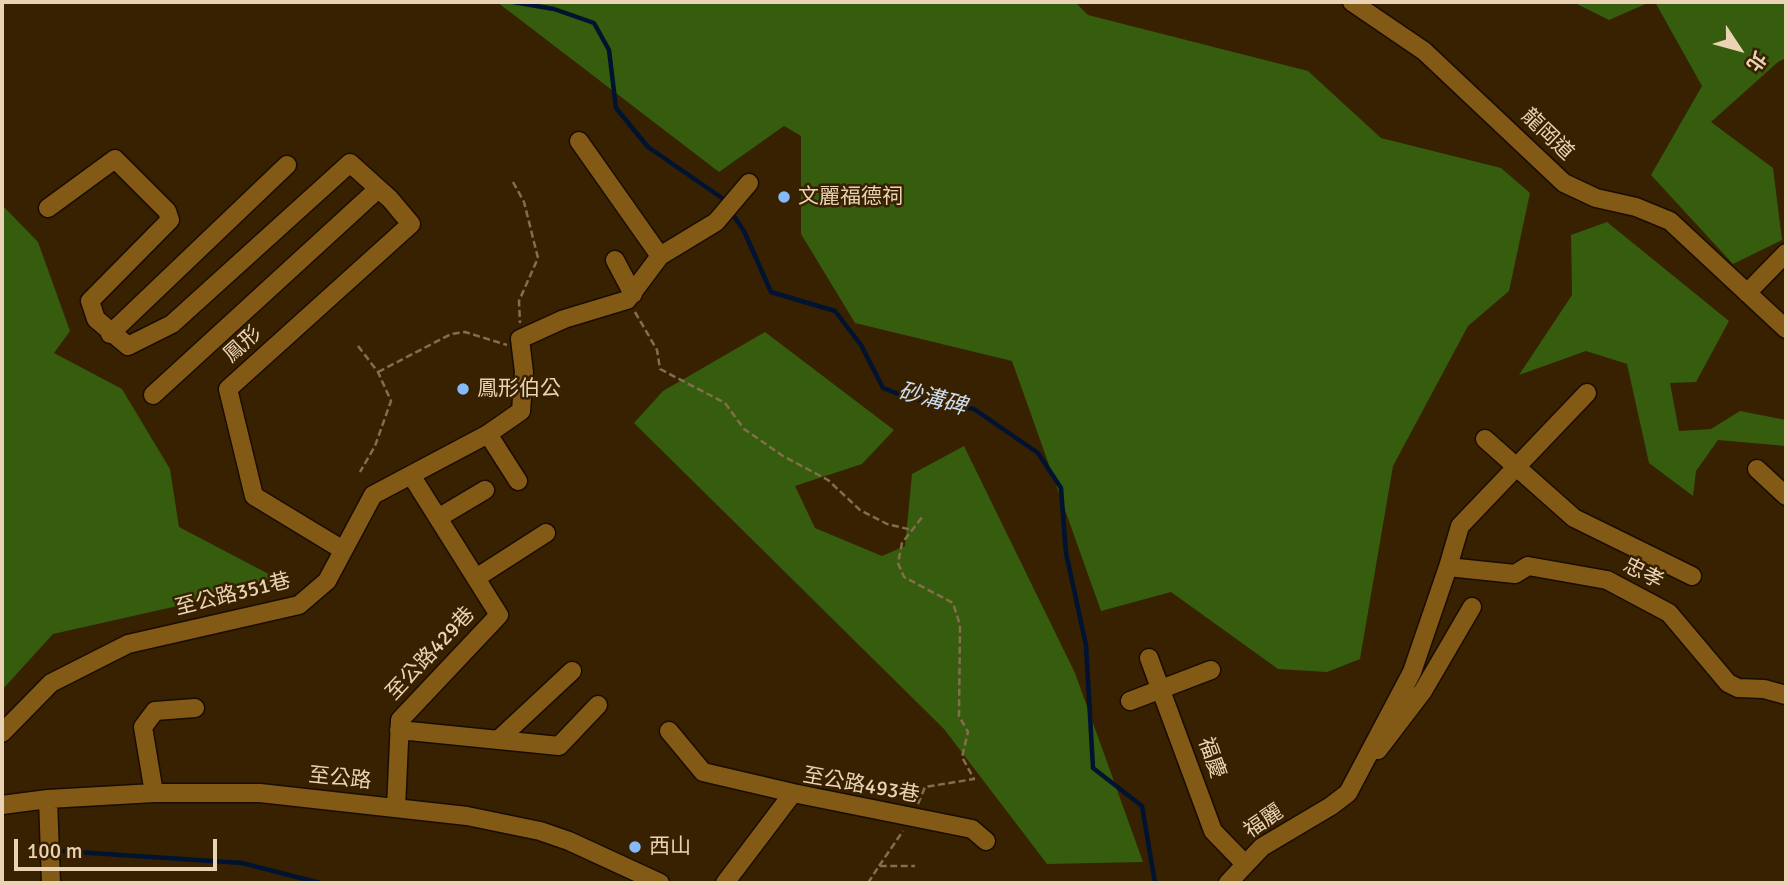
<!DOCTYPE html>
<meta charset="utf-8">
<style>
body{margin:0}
#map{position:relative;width:1788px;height:885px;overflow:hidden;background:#372100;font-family:Signika,"Noto Sans TC",sans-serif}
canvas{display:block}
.frame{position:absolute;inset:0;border:4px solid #ead3b4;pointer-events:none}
.north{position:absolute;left:1704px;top:14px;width:70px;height:70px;-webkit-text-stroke:5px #372100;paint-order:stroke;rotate:126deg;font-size:19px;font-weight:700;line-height:28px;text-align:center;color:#ead3b4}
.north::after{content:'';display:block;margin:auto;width:24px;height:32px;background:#ead3b4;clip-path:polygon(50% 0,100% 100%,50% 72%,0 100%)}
.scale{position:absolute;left:14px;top:839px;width:203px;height:32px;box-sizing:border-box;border:4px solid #ead3b4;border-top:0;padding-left:9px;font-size:21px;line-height:24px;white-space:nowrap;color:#ead3b4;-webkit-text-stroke:5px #372100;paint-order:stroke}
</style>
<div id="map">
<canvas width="1788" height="885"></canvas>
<div class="frame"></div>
<div class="north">北</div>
<div class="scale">100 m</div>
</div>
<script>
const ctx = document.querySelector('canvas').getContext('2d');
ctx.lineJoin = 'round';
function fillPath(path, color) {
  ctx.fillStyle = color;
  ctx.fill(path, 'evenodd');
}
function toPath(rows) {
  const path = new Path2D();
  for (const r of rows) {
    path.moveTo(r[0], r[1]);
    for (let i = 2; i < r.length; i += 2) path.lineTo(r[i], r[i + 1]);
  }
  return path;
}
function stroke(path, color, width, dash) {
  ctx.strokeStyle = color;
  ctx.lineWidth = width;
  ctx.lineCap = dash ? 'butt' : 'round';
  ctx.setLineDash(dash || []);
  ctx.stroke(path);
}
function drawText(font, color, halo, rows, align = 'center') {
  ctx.font = font + ' Signika,"Noto Sans TC",sans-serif';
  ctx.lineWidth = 5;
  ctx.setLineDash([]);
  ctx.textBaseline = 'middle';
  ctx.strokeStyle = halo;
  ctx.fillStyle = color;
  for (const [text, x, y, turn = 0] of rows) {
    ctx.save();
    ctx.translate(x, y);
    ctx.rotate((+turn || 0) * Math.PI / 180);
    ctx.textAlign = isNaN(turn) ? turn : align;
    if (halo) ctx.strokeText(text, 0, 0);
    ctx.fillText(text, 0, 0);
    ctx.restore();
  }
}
const forest = toPath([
 [497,2,1075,2,1088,15,1308,71,1381,138,1501,168,1530,193,1509,291,1468,326,1393,466,1360,659,1327,672,1278,669,1171,592,1101,611,1012,361,855,323,801,234,801,136,784,126,719,172],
 [1573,2,1650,2,1609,20],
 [1655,2,1786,2,1786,58,1778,62,1711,122,1773,168,1782,240,1733,264,1651,175,1702,86],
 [2,205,38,242,70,331,54,353,122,389,170,469,179,527,284,582,53,634,2,690],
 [1607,222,1729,321,1696,382,1670,383,1679,431,1711,429,1740,411,1786,420,1786,446,1718,440,1696,471,1693,496,1649,463,1627,364,1586,351,1519,375,1572,295,1571,235],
 [765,332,894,430,862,464,795,486,815,528,882,556,905,546,912,474,964,446,1075,673,1143,862,1047,864,944,729,634,423,663,391]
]);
const stream = toPath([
 [513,2,554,9,594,23,609,50,616,108,648,147,722,198,726,204],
 [731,212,744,231,771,292,835,311,861,345,883,388,912,399,974,409,1038,453,1061,488,1066,553,1086,645,1093,768,1142,806,1155,883],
 [61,851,242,863,320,883]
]);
const path = toPath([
 [513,182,524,202,538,258,519,301,520,323],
 [635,312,657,350,660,369,725,403,744,429,783,456,828,480,860,510,887,524,912,530],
 [358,346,378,372,391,401,375,446,360,472],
 [378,372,451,334,465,332,507,345],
 [918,804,925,787,974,779,962,757,968,732,959,716,960,625,953,603,904,577,898,563,902,543,923,516],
 [879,866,903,831],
 [868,883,879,866,915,866]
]);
const minor = toPath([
 [1352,2,1424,51,1564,183,1596,198,1636,207,1670,221,1786,329],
 [579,141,660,256],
 [48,208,115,159,167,211,170,220,90,301,96,319,128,346,172,324,350,163,390,199,411,224,228,389,254,496,343,550],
 [615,260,633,294],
 [1747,293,1786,253],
 [110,334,287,165],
 [153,395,378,189],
 [488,434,518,481],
 [1485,439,1574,518,1692,576],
 [1757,469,1786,496],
 [438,518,485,490],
 [1448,567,1460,526,1587,393],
 [476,578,546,533],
 [1149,658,1213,831,1245,864],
 [1130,701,1211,670],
 [399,730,559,746,598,705],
 [669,731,703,772,793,793],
 [2,733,51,683,128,644,299,605,327,581,373,495,488,434,521,411,524,372,520,339,564,319,627,300,660,256,716,222,749,183],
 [498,740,572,671],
 [1378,750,1423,691,1472,607],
 [154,793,143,727,155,711,195,708],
 [48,799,51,883],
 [2,805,48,799,154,793,260,793,467,816,540,831,569,841,660,883],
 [396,808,400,720,499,615,411,475],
 [725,883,793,793,972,829,986,841],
 [1228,883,1262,847,1331,806,1348,793,1412,672,1448,567,1515,574,1528,566,1607,580,1669,613,1728,683,1738,688,1764,689,1786,695]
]);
const markers = [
 [784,197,7,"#86bbfb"],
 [463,389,7,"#86bbfb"],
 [635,847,7,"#86bbfb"]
];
const streetNames = [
 ["龍岡道",1547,135,44],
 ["鳳形",243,345,-42],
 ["忠孝",1643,574,27],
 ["至公路351巷",233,595,-14],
 ["至公路429巷",431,654,-47],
 ["福慶",1211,758,70],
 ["至公路",340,779,6],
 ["至公路493巷",861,786,10],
 ["福麗",1264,822,-34]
];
const poiNames = [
 ["文麗福德祠",798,197],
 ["鳳形伯公",477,389],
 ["西山",649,847]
];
const waterNames = [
 ["砂溝碑",932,400,14]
];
fillPath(forest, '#355d0d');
stroke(stream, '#001331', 4.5);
stroke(minor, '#190c00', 21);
stroke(path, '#846d4d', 2.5, [7, 3.5]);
stroke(minor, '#835916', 18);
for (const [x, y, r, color] of markers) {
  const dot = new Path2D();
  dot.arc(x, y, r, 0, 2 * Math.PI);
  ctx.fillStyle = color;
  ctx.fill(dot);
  stroke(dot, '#372100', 2.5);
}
drawText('21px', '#ead3b4', '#372100', streetNames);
drawText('21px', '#ead3b4', '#372100', poiNames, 'left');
drawText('italic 23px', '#ccdbed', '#372100', waterNames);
</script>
